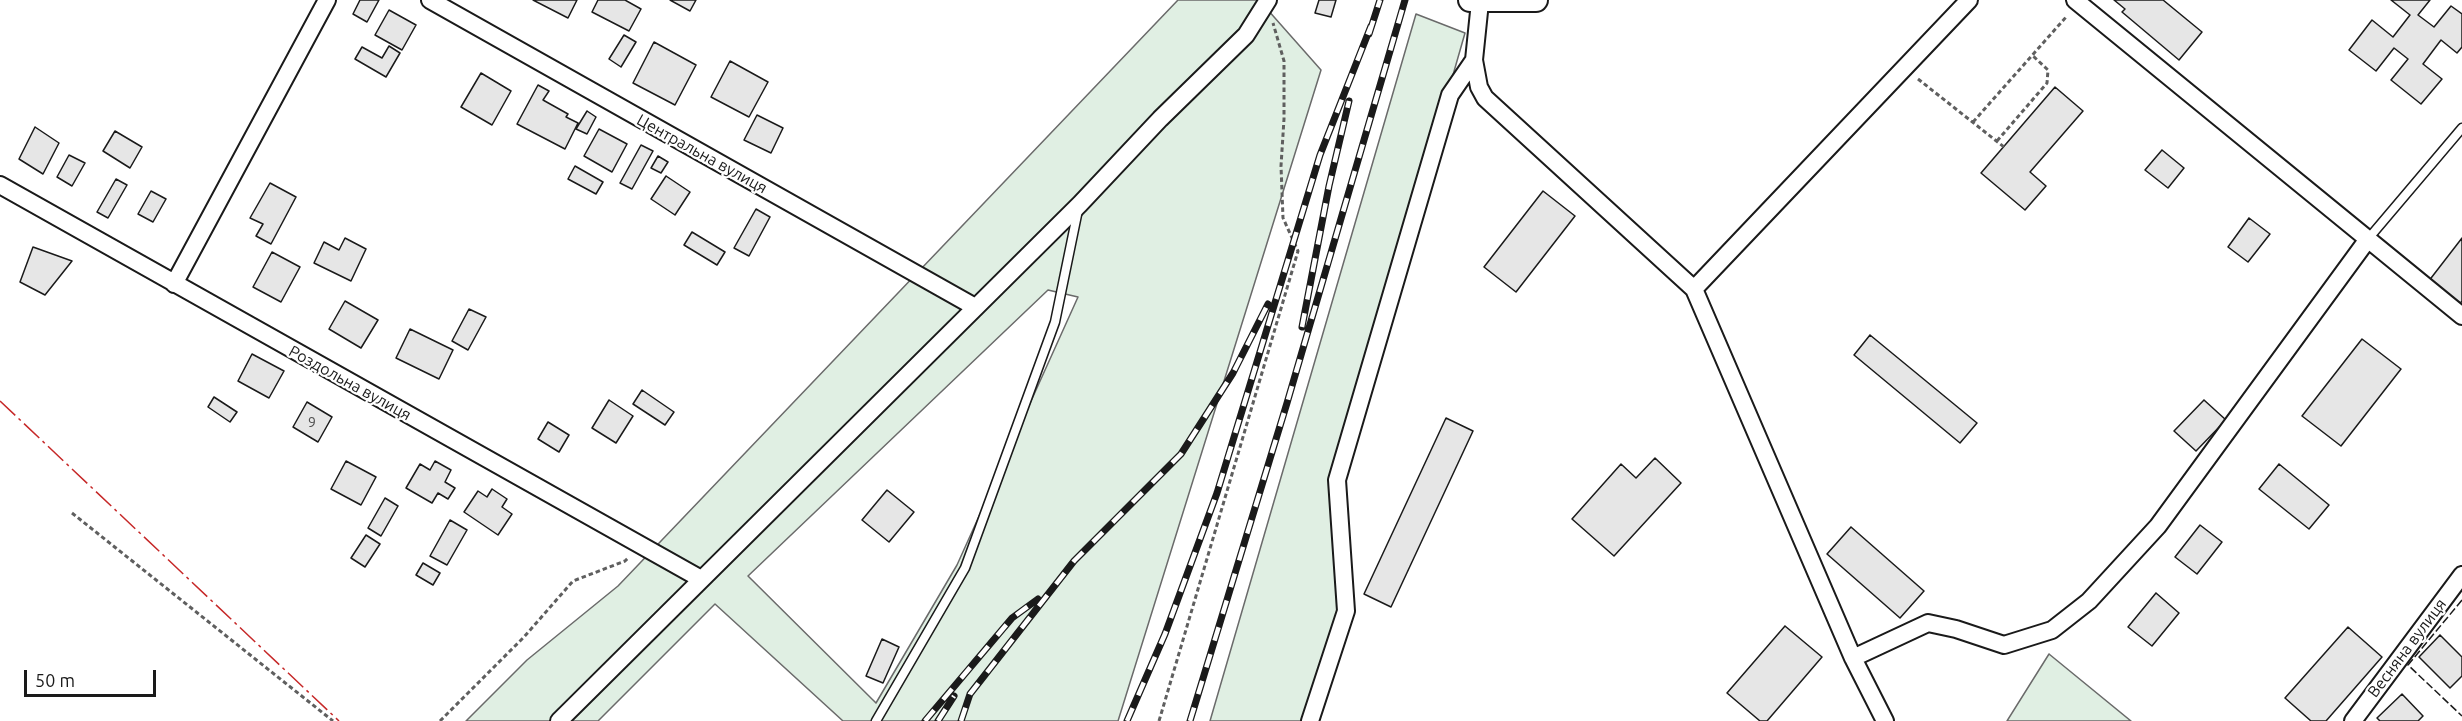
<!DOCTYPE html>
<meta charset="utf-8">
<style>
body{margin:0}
#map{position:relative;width:2462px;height:721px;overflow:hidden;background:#fff;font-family:Ubuntu,sans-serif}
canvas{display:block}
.scale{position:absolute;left:24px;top:670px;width:132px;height:27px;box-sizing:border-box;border:3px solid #1a1a1a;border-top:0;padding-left:8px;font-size:18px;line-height:21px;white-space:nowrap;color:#1a1a1a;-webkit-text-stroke:4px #fff;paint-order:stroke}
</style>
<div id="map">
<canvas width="2462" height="721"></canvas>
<div class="scale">50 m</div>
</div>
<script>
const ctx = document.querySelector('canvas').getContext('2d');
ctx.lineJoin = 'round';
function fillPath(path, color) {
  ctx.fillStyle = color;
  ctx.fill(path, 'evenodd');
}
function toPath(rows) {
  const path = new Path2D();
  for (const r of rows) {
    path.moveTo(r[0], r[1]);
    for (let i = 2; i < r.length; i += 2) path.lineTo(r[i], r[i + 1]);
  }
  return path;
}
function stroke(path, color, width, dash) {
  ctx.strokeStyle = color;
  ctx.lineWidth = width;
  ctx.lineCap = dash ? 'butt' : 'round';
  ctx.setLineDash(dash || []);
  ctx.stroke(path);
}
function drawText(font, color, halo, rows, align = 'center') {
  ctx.font = font + ' Ubuntu,sans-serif';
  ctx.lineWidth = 4.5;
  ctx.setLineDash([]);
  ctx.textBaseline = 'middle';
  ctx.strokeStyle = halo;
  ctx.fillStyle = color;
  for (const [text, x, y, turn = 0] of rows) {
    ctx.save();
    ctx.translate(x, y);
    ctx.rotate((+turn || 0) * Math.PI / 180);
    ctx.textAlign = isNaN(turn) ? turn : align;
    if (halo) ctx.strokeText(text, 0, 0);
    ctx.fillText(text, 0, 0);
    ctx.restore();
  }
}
const green = toPath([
 [1178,0,1259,0,1321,70,1118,721,843,721,715,604,598,721,466,721,527,660,618,586,1178,0],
 [1048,290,1078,297,957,565,876,703,748,576,1048,290],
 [1416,14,1465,33,1337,480,1346,611,1310,721,1210,721,1416,14],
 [2049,654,2131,721,2007,721,2049,654]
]);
const building = toPath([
 [360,0,379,0,367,22,353,14,360,0],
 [533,0,577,0,568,18,533,0],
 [598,0,625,0,641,9,629,31,592,12,598,0],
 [670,0,696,0,690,11,670,0],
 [1319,0,1336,0,1331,17,1315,13,1319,0],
 [2114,0,2163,0,2202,32,2179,60,2122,12,2125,9,2114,0],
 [2391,0,2430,0,2418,15,2434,27,2451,6,2462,14,2462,47,2457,53,2441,40,2423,64,2442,79,2421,104,2391,80,2408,59,2394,48,2376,71,2349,50,2372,20,2393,37,2410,15,2391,0],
 [389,10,416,25,402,50,375,35,389,10],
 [624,35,636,42,621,67,609,59,624,35],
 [654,42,696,65,675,105,633,83,654,42],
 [389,46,400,53,386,77,355,59,362,47,382,58,389,46],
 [730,61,768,82,749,117,711,97,730,61],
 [481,73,511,91,492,125,461,107,481,73],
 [538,85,549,91,543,100,568,114,566,117,578,123,565,149,517,124,538,85],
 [2055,87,2083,111,2030,172,2046,186,2025,210,1981,173,2055,87],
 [587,111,596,117,587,134,576,129,587,111],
 [757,115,783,128,771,153,744,140,757,115],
 [35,127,59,143,43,174,19,159,35,127],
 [599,129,627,144,612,172,584,156,599,129],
 [115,131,142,147,130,168,103,151,115,131],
 [641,145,653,151,632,189,620,183,641,145],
 [2162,150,2184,168,2168,188,2145,170,2162,150],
 [69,155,85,163,72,186,57,177,69,155],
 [658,156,668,162,661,173,651,168,658,156],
 [575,166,603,182,596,194,568,179,575,166],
 [666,176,690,192,675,215,651,199,666,176],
 [116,179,127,185,108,218,97,212,116,179],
 [270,183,296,197,271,244,256,236,263,224,250,218,270,183],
 [151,191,166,199,153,222,138,214,151,191],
 [1543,191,1575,216,1516,292,1484,267,1543,191],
 [756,209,770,217,749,256,734,248,756,209],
 [2249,218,2270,234,2248,262,2228,247,2249,218],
 [692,232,725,252,717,265,684,245,692,232],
 [345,238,366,249,351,281,314,263,324,242,339,250,345,238],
 [2462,238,2462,301,2459,305,2428,282,2462,238],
 [33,247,72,261,45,295,20,282,33,247],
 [272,252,300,267,281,302,253,287,272,252],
 [345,301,378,320,361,348,329,329,345,301],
 [469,309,486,317,468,350,452,341,469,309],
 [410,329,453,350,439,379,396,358,410,329],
 [1870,335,1977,423,1960,443,1854,355,1870,335],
 [2362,339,2401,369,2341,446,2302,416,2362,339],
 [252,354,284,371,269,398,238,381,252,354],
 [642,390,674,412,665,425,633,404,642,390],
 [214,397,237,412,230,422,208,407,214,397],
 [609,400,633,416,616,443,592,428,609,400],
 [2204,400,2226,420,2196,451,2174,431,2204,400],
 [307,402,332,417,318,442,293,427,307,402],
 [1446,418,1473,431,1391,607,1364,594,1446,418],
 [548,422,569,435,559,452,538,439,548,422],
 [1655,458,1681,483,1614,556,1572,519,1621,464,1636,478,1655,458],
 [346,461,376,477,361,505,331,489,346,461],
 [435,461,451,470,445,482,455,488,448,499,438,493,432,503,406,488,420,464,430,470,435,461],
 [2279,464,2329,505,2309,529,2259,489,2279,464],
 [492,489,507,499,502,507,512,514,498,535,464,512,478,491,487,497,492,489],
 [887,490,914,512,889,542,862,520,887,490],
 [385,498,398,506,381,536,368,528,385,498],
 [450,520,467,530,447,565,430,556,450,520],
 [2200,525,2222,542,2197,574,2175,557,2200,525],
 [1851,527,1924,591,1900,618,1827,554,1851,527],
 [366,535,380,544,365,567,351,558,366,535],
 [423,563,440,573,433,585,416,575,423,563],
 [2156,593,2179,613,2152,646,2128,627,2156,593],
 [1785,626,1822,657,1767,721,1760,721,1727,693,1785,626],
 [2348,627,2382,657,2326,721,2311,721,2285,698,2348,627],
 [2440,635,2462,657,2462,676,2450,688,2419,657,2440,635],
 [882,639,899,647,883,683,866,676,882,639],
 [2402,694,2423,716,2418,721,2380,721,2377,718,2402,694]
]);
const path = toPath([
 [1918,79,2004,147],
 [1973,122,2067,16],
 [1997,141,2047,83,2048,70,2032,55],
 [72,513,333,721],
 [440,721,524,637,573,581,625,561,629,557],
 [1159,721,1298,251,1283,218,1281,166,1284,119,1284,61,1273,23]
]);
const lane = toPath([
 [2368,239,2462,128],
 [876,721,965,568,1055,322,1078,210]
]);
const street = toPath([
 [430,0,975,307],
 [2075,0,2462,316],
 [1480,2,1474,60,1479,87,1485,98,1694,289],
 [0,185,701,579],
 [174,284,327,0],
 [1853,658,1928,623,1956,629,2004,645,2052,630,2089,601,2158,526,2368,239],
 [559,721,1080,204,1160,119,1246,35,1268,0],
 [1310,721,1346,611,1337,480,1450,95,1474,60],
 [1885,721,1853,658,1694,289,1969,0],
 [2353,721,2462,575]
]);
const secondary = toPath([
 [1470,0,1536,0]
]);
const rail = toPath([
 [1369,34,1380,0],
 [1302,327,1329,186,1349,101],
 [925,721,1012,618,1038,599],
 [938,721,954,696],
 [961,721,970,694,1074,561,1181,454,1233,373,1268,304],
 [1127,721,1165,634,1217,493,1320,155,1371,26],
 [1190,721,1287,403,1405,0]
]);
const fence = toPath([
 [2462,600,2408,665,2462,716]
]);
const power = toPath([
 [0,401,339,721]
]);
const numberNames = [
 ["9",312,422]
];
const streetNames = [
 ["Центральна вулиця",702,154,29],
 ["Роздольна вулиця",350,383,29],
 ["Весняна вулиця",2407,648,-53]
];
fillPath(green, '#e0efe3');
stroke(green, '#6a6a6a', 1.5);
fillPath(building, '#e6e6e6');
stroke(building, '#1a1a1a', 1.5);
stroke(lane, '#1a1a1a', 11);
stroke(street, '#1a1a1a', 20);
stroke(secondary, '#1a1a1a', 26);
stroke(path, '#5f5f5f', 3, [4.5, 3]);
stroke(lane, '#fff', 8);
stroke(street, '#fff', 16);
stroke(secondary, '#fff', 22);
stroke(rail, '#1a1a1a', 7);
stroke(rail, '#fff', 4.5, [14]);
stroke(fence, '#1a1a1a', 1.5, [8, 3]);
stroke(power, '#c62828', 1.5, [21, 4.5, 3, 4.5]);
drawText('14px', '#4d4d4d', null, numberNames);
drawText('16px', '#1a1a1a', '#fff', streetNames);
</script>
